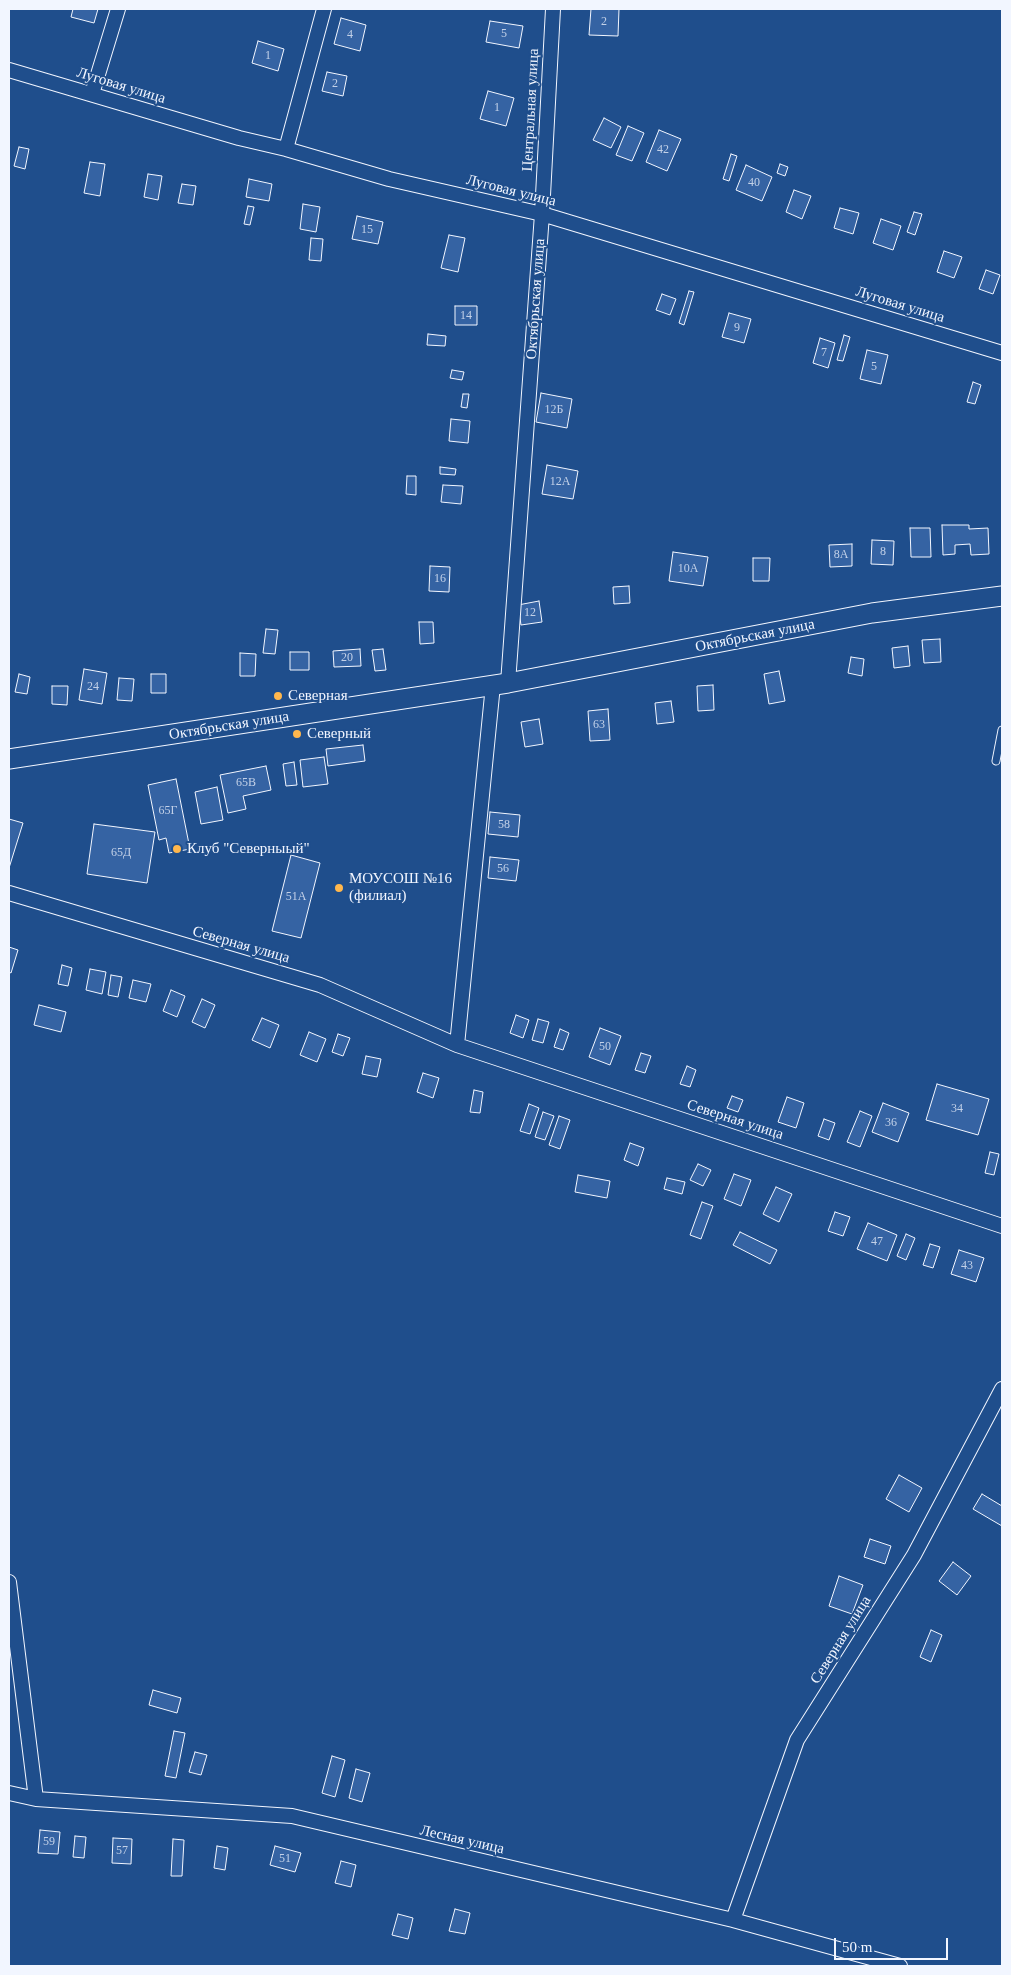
<!DOCTYPE html>
<meta charset="utf-8">
<style>
body{margin:0}
#map{position:relative;width:1011px;height:1975px;overflow:hidden;background:#1f4e8c;font-family:Georgia,serif}
canvas{display:block}
.frame{position:absolute;inset:0;border:10px solid #f2f6ff;pointer-events:none}
.scale{position:absolute;left:834px;top:1938px;width:114px;height:22px;box-sizing:border-box;border:2px solid #f2f6ff;border-top:0;padding-left:6px;font-size:15px;line-height:18px;white-space:nowrap;color:#f2f6ff;-webkit-text-stroke:4px #1f4e8c;paint-order:stroke}
</style>
<div id="map">
<canvas width="1011" height="1975"></canvas>
<div class="frame"></div>
<div class="scale">50 m</div>
</div>
<script>
const ctx = document.querySelector('canvas').getContext('2d');
ctx.lineJoin = 'round';
function fillPath(path, color) {
  ctx.fillStyle = color;
  ctx.fill(path, 'evenodd');
}
function toPath(rows) {
  const path = new Path2D();
  for (const r of rows) {
    path.moveTo(r[0], r[1]);
    for (let i = 2; i < r.length; i += 2) path.lineTo(r[i], r[i + 1]);
  }
  return path;
}
function stroke(path, color, width, dash) {
  ctx.strokeStyle = color;
  ctx.lineWidth = width;
  ctx.lineCap = dash ? 'butt' : 'round';
  ctx.setLineDash(dash || []);
  ctx.stroke(path);
}
function drawText(font, color, halo, rows, align = 'center') {
  ctx.font = font + ' Georgia,serif';
  ctx.lineWidth = 4;
  ctx.setLineDash([]);
  ctx.textBaseline = 'middle';
  ctx.strokeStyle = halo;
  ctx.fillStyle = color;
  for (const [text, x, y, turn = 0] of rows) {
    ctx.save();
    ctx.translate(x, y);
    ctx.rotate((+turn || 0) * Math.PI / 180);
    ctx.textAlign = isNaN(turn) ? turn : align;
    if (halo) ctx.strokeText(text, 0, 0);
    ctx.fillText(text, 0, 0);
    ctx.restore();
  }
}
const building = toPath([
 [73,9,98,9,94,23,71,17,73,9],
 [591,9,619,9,618,36,589,35,591,9],
 [341,18,366,25,360,51,334,44,341,18],
 [490,21,523,26,519,48,486,42,490,21],
 [258,41,284,49,278,71,252,63,258,41],
 [327,72,347,76,343,96,322,91,327,72],
 [488,91,514,98,506,126,480,119,488,91],
 [604,118,621,127,611,148,593,140,604,118],
 [628,126,644,133,632,161,616,155,628,126],
 [659,130,681,139,667,171,646,162,659,130],
 [19,147,29,149,25,169,14,166,19,147],
 [731,154,737,156,729,181,723,179,731,154],
 [90,162,105,164,100,196,84,193,90,162],
 [780,164,788,167,785,176,777,173,780,164],
 [746,165,772,177,762,201,736,190,746,165],
 [148,174,162,176,158,200,144,197,148,174],
 [249,179,272,184,269,201,246,197,249,179],
 [182,184,196,186,193,205,178,203,182,184],
 [794,190,811,196,802,219,786,212,794,190],
 [303,204,320,207,316,232,300,229,303,204],
 [248,206,254,207,250,225,244,224,248,206],
 [840,208,859,213,853,234,834,228,840,208],
 [914,212,922,214,915,235,907,232,914,212],
 [357,216,383,222,378,244,352,239,357,216],
 [881,219,901,226,893,250,873,243,881,219],
 [449,235,465,238,458,272,441,268,449,235],
 [311,238,323,239,321,261,309,260,311,238],
 [944,251,962,257,954,278,937,272,944,251],
 [986,270,1000,275,993,294,979,289,986,270],
 [689,291,694,292,684,325,679,323,689,291],
 [662,294,676,299,670,315,656,310,662,294],
 [455,306,477,306,477,325,455,325,455,306],
 [729,313,751,319,744,343,722,337,729,313],
 [428,334,446,336,445,346,427,345,428,334],
 [844,335,850,337,843,361,837,360,844,335],
 [820,338,835,343,828,368,813,363,820,338],
 [867,350,888,355,881,384,860,379,867,350],
 [452,370,464,372,462,380,450,378,452,370],
 [973,382,981,385,975,404,967,402,973,382],
 [541,393,572,399,567,428,536,422,541,393],
 [463,394,469,394,467,408,461,407,463,394],
 [451,419,470,421,468,443,449,441,451,419],
 [547,465,578,471,573,499,542,494,547,465],
 [440,467,456,469,455,475,440,474,440,467],
 [407,476,416,476,416,495,406,494,407,476],
 [443,485,463,486,461,504,441,502,443,485],
 [942,525,969,525,969,529,988,528,989,554,971,555,970,544,955,545,955,554,943,555,942,525],
 [910,528,930,528,931,557,911,557,910,528],
 [872,540,894,541,893,565,871,564,872,540],
 [852,544,852,566,830,567,829,545,852,544],
 [673,552,708,557,703,586,669,581,673,552],
 [753,558,770,558,769,581,753,581,753,558],
 [430,566,450,567,449,592,429,591,430,566],
 [629,586,630,603,614,604,613,587,629,586],
 [539,601,542,622,521,625,518,605,539,601],
 [419,622,433,622,434,643,420,644,419,622],
 [266,629,278,630,275,654,263,653,266,629],
 [940,639,941,662,924,663,922,640,940,639],
 [908,646,910,666,894,668,892,648,908,646],
 [360,649,361,666,334,667,333,651,360,649],
 [383,649,386,670,375,671,372,650,383,649],
 [290,652,309,652,309,670,290,670,290,652],
 [240,653,256,654,255,676,240,676,240,653],
 [851,657,864,659,862,676,848,673,851,657],
 [84,669,107,673,102,704,79,700,84,669],
 [779,671,785,701,769,704,764,674,779,671],
 [19,674,30,677,27,694,15,692,19,674],
 [151,674,166,674,166,693,151,693,151,674],
 [119,678,134,679,132,701,117,700,119,678],
 [713,685,714,710,698,711,697,686,713,685],
 [52,686,68,686,67,705,52,704,52,686],
 [671,701,674,722,657,724,655,703,671,701],
 [608,709,610,740,590,741,588,711,608,709],
 [539,719,543,744,525,747,521,722,539,719],
 [363,745,365,761,328,766,326,749,363,745],
 [324,757,328,784,303,787,300,760,324,757],
 [294,762,297,785,286,786,283,764,294,762],
 [266,766,271,790,243,796,246,809,228,813,220,775,266,766],
 [176,779,190,849,169,853,166,838,159,840,148,785,176,779],
 [217,787,223,820,201,824,195,792,217,787],
 [490,812,520,815,518,837,488,834,490,812],
 [9,819,23,823,9,868,9,819],
 [94,824,155,832,147,883,87,874,94,824],
 [291,855,320,863,301,938,272,931,291,855],
 [490,857,519,860,516,881,488,878,490,857],
 [9,947,18,950,11,973,9,972,9,947],
 [62,965,72,968,68,986,58,984,62,965],
 [90,969,106,972,102,994,86,990,90,969],
 [111,975,122,977,118,997,108,995,111,975],
 [133,980,151,984,146,1002,129,998,133,980],
 [171,990,185,996,177,1017,163,1011,171,990],
 [202,999,215,1005,205,1028,192,1022,202,999],
 [39,1005,66,1012,61,1032,34,1025,39,1005],
 [516,1015,529,1020,523,1038,510,1033,516,1015],
 [262,1018,279,1025,270,1048,252,1040,262,1018],
 [538,1019,549,1022,543,1043,532,1040,538,1019],
 [600,1028,621,1036,610,1065,589,1057,600,1028],
 [560,1029,569,1033,563,1050,554,1047,560,1029],
 [309,1032,326,1039,317,1062,300,1055,309,1032],
 [338,1034,350,1038,343,1056,332,1052,338,1034],
 [641,1053,651,1056,645,1073,635,1070,641,1053],
 [366,1056,381,1059,377,1077,362,1074,366,1056],
 [687,1066,696,1070,690,1087,680,1084,687,1066],
 [423,1073,439,1078,433,1098,417,1092,423,1073],
 [937,1084,989,1099,978,1135,926,1120,937,1084],
 [474,1090,483,1092,480,1113,470,1112,474,1090],
 [732,1096,743,1100,738,1112,727,1108,732,1096],
 [787,1097,804,1103,796,1128,778,1122,787,1097],
 [883,1103,909,1113,898,1142,872,1132,883,1103],
 [529,1104,539,1108,530,1134,520,1131,529,1104],
 [860,1111,872,1116,860,1147,847,1142,860,1111],
 [543,1112,554,1116,545,1140,535,1137,543,1112],
 [559,1116,570,1120,560,1149,549,1145,559,1116],
 [824,1119,835,1123,829,1140,818,1136,824,1119],
 [630,1143,644,1148,638,1166,624,1160,630,1143],
 [990,1152,999,1154,994,1175,985,1173,990,1152],
 [698,1164,711,1170,703,1186,690,1180,698,1164],
 [734,1174,751,1180,741,1206,724,1199,734,1174],
 [578,1175,610,1181,607,1198,575,1192,578,1175],
 [667,1178,685,1182,682,1194,664,1189,667,1178],
 [776,1187,792,1194,779,1222,763,1214,776,1187],
 [702,1202,713,1206,701,1239,690,1235,702,1202],
 [835,1212,850,1217,843,1236,828,1231,835,1212],
 [868,1223,897,1235,887,1261,857,1249,868,1223],
 [740,1232,777,1250,770,1264,733,1245,740,1232],
 [906,1234,915,1238,906,1260,897,1256,906,1234],
 [930,1244,940,1247,933,1268,923,1265,930,1244],
 [959,1250,984,1258,976,1282,951,1274,959,1250],
 [899,1475,922,1488,909,1512,886,1499,899,1475],
 [982,1494,1002,1506,1002,1526,973,1509,982,1494],
 [870,1539,891,1546,885,1564,864,1557,870,1539],
 [953,1562,971,1576,957,1595,939,1581,953,1562],
 [839,1576,863,1585,852,1614,829,1606,839,1576],
 [931,1630,942,1635,931,1662,920,1657,931,1630],
 [153,1690,181,1698,177,1713,149,1705,153,1690],
 [174,1731,185,1733,176,1778,165,1776,174,1731],
 [195,1752,207,1755,201,1775,189,1772,195,1752],
 [332,1756,345,1760,335,1797,322,1793,332,1756],
 [356,1769,370,1773,362,1802,349,1798,356,1769],
 [40,1830,60,1832,58,1854,38,1853,40,1830],
 [75,1836,86,1837,84,1858,73,1857,75,1836],
 [113,1838,132,1839,131,1864,112,1863,113,1838],
 [173,1839,184,1840,182,1876,171,1876,173,1839],
 [217,1846,228,1848,225,1870,214,1868,217,1846],
 [275,1846,301,1853,295,1872,270,1865,275,1846],
 [341,1861,356,1865,351,1887,335,1883,341,1861],
 [455,1909,470,1913,465,1934,449,1931,455,1909],
 [398,1914,413,1918,408,1939,392,1935,398,1914]
]);
const lane = toPath([
 [996,761,1002,730]
]);
const street = toPath([
 [9,70,239,138,286,149,389,179,542,214,1002,353],
 [92,94,118,9],
 [286,149,324,9],
 [508,683,542,214,553,9],
 [9,893,320,985,457,1045,1002,1226],
 [457,1045,493,685],
 [9,1582,36,1799],
 [9,1793,36,1799,292,1816,733,1920,900,1966],
 [733,1920,797,1740,914,1555,1002,1389]
]);
const secondary = toPath([
 [9,759,508,683,872,613,1002,596]
]);
const markers = [
 [278,696,5,"#ffb74d"],
 [297,734,5,"#ffb74d"],
 [177,849,5,"#ffb74d"],
 [339,888,5,"#ffb74d"]
];
const numberNames = [
 ["2",604,22],
 ["5",504,34],
 ["4",350,35],
 ["1",268,56],
 ["2",335,84],
 ["1",497,108],
 ["42",663,150],
 ["40",754,183],
 ["15",367,230],
 ["14",466,316],
 ["9",737,328],
 ["7",824,353],
 ["5",874,367],
 ["12Б",554,410],
 ["12А",560,482],
 ["8",883,552],
 ["8А",841,555],
 ["10А",688,569],
 ["16",440,579],
 ["12",530,613],
 ["20",347,658],
 ["24",93,687],
 ["63",599,725],
 ["65В",246,783],
 ["65Г",168,811],
 ["58",504,825],
 ["65Д",121,853],
 ["56",503,869],
 ["51А",296,897],
 ["50",605,1047],
 ["34",957,1109],
 ["36",891,1123],
 ["47",877,1242],
 ["43",967,1266],
 ["59",49,1842],
 ["57",122,1851],
 ["51",285,1859]
];
const streetNames = [
 ["Луговая улица",121,86,17],
 ["Центральная улица",531,110,-87],
 ["Луговая улица",511,191,14],
 ["Октябрьская улица",536,299,-86],
 ["Луговая улица",900,305,17],
 ["Октябрьская улица",755,636,-11],
 ["Октябрьская улица",229,726,-9],
 ["Северная улица",241,945,16],
 ["Северная улица",735,1120,18],
 ["Северная улица",841,1640,-58],
 ["Лесная улица",462,1840,13]
];
const poiNames = [
 ["Северная",288,696],
 ["Северный",307,734],
 ["Клуб \"Северныый\"",187,849],
 ["МОУСОШ №16",349,879],
 ["(филиал)",349,896]
];
fillPath(building, '#3563a3');
stroke(building, '#f2f6ff', 1);
stroke(lane, '#f2f6ff', 9);
stroke(street, '#f2f6ff', 16);
stroke(secondary, '#f2f6ff', 21);
stroke(lane, '#1f4e8c', 7);
stroke(street, '#1f4e8c', 14);
stroke(secondary, '#1f4e8c', 19);
for (const [x, y, r, color] of markers) {
  const dot = new Path2D();
  dot.arc(x, y, r, 0, 2 * Math.PI);
  ctx.fillStyle = color;
  ctx.fill(dot);
  stroke(dot, '#1f4e8c', 2);
}
drawText('12px', '#c3d1e8', null, numberNames);
drawText('15px', '#f2f6ff', '#1f4e8c', streetNames);
drawText('15px', '#f2f6ff', '#1f4e8c', poiNames, 'left');
</script>
